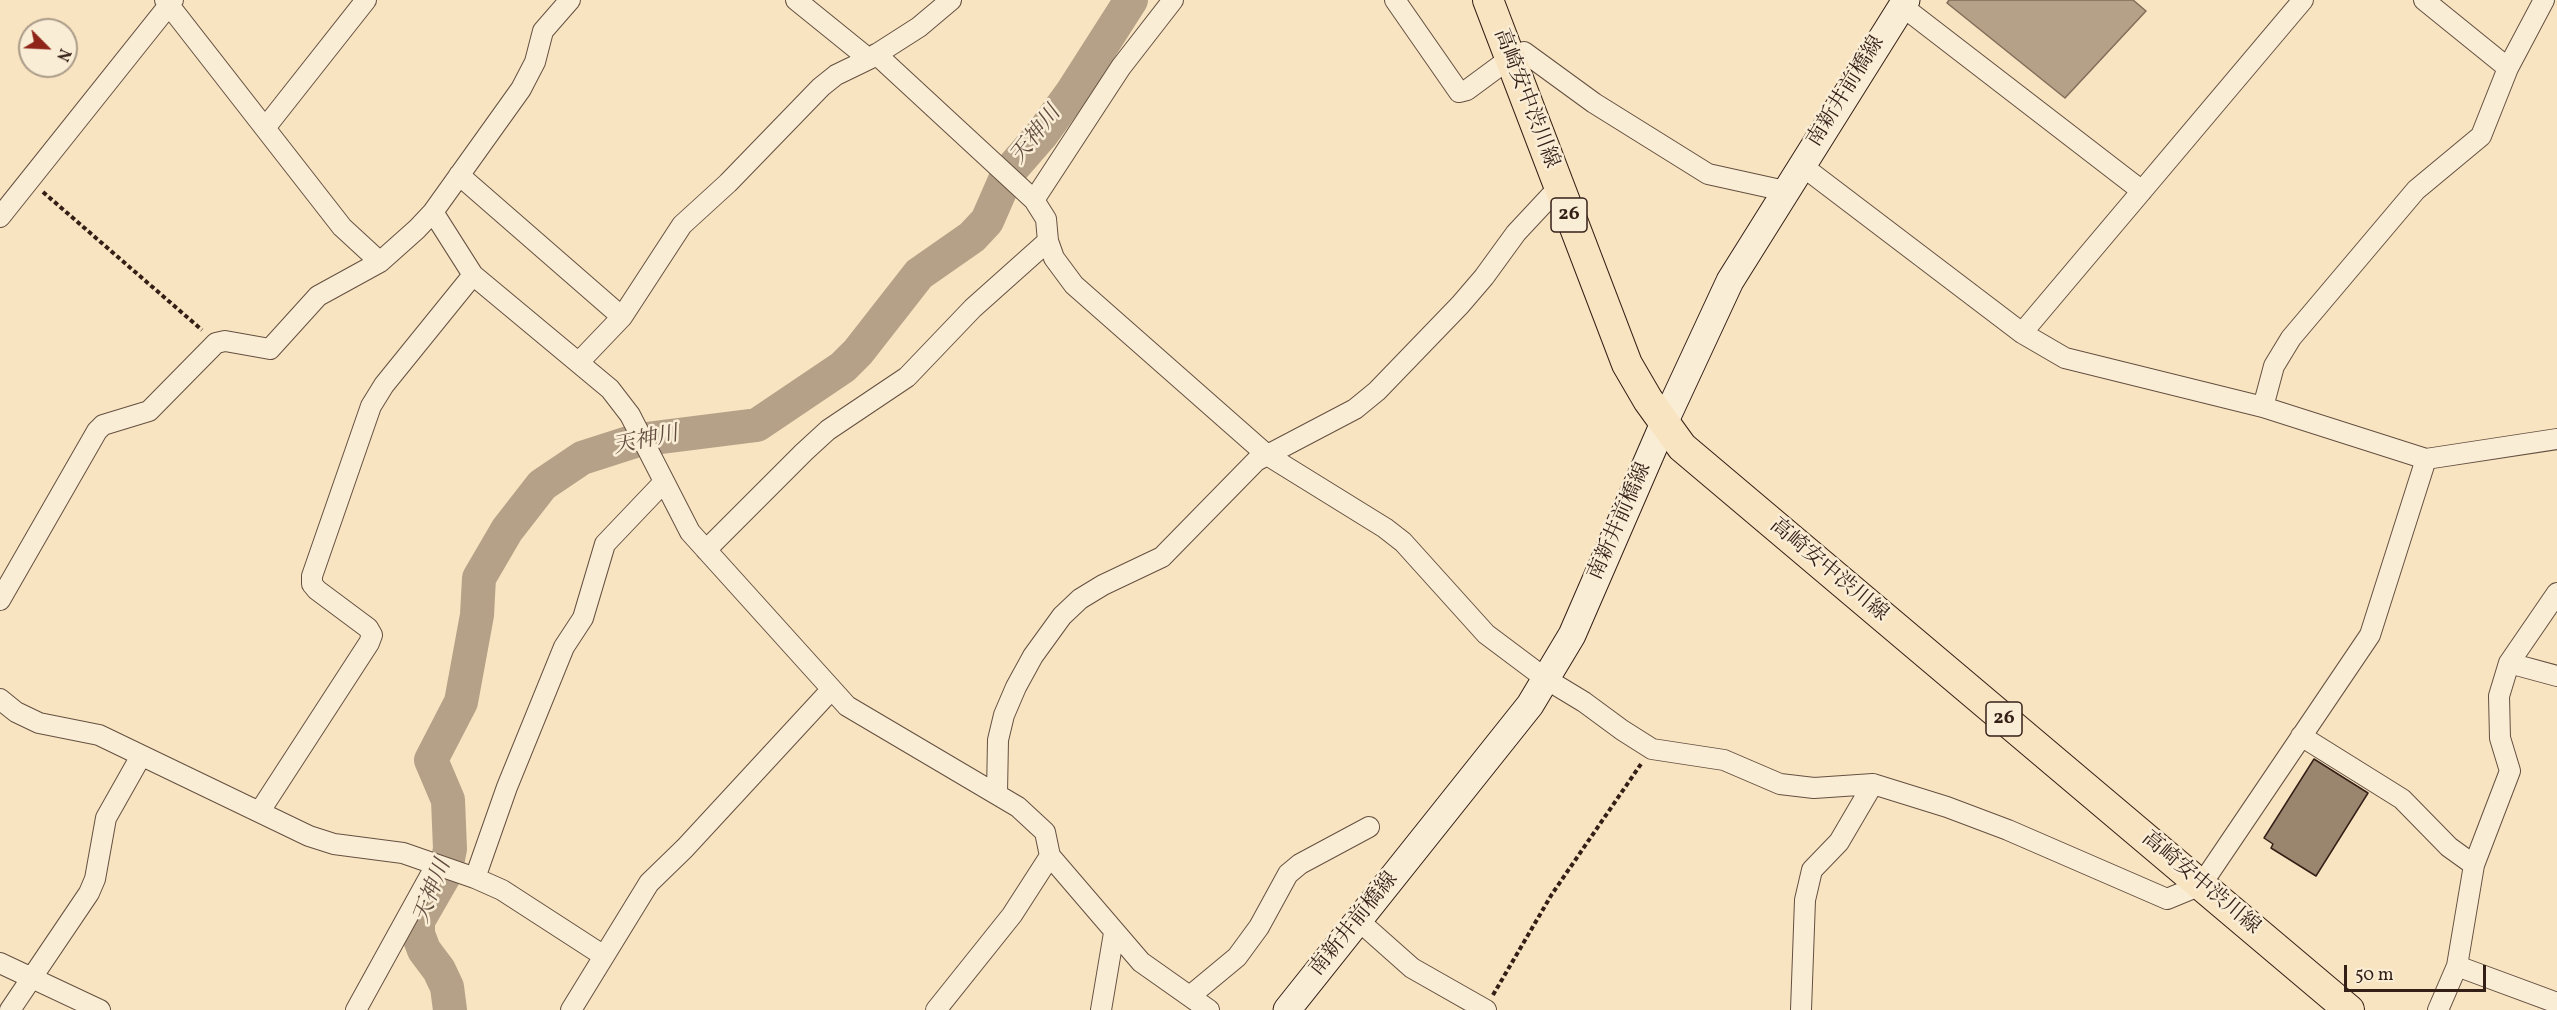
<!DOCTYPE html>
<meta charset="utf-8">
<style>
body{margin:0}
#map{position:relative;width:2557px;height:1010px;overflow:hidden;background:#f8e4c0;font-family:Vollkorn,serif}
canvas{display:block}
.north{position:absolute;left:18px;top:18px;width:60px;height:60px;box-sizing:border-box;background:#faedd6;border:2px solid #ab9b8a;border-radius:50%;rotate:114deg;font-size:16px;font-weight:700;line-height:24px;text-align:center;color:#341f17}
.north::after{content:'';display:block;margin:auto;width:21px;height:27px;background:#8f2418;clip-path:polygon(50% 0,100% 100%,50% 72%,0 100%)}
.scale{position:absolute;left:2344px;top:965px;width:142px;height:27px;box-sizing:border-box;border:3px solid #341f17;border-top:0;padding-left:8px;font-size:18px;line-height:21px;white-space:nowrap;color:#341f17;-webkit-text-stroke:4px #faedd6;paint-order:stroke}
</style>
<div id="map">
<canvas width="2557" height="1010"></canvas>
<div class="north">N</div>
<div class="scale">50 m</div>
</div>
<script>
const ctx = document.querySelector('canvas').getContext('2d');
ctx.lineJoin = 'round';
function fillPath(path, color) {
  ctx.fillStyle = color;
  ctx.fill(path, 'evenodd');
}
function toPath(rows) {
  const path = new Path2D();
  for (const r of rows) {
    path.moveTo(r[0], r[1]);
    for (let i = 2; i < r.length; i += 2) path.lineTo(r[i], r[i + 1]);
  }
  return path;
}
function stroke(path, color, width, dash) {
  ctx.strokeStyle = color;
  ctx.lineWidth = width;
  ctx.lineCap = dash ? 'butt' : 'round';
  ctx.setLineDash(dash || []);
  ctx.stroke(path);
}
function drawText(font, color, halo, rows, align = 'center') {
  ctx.font = font + ' Vollkorn,"Noto Serif JP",serif';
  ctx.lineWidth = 5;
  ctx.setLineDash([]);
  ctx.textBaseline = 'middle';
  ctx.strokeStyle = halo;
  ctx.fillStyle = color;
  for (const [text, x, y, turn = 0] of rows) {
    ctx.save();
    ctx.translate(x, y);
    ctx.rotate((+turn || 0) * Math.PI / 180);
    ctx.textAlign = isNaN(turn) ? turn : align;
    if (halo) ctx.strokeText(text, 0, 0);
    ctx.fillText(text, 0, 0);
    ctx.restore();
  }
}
const water = toPath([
 [1949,0,2133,0,2146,11,2065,98,1947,3,1949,0]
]);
const river = toPath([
 [450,1010,447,987,439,970,424,950,418,934,418,921,445,874,450,849,448,800,431,760,461,702,477,615,479,578,507,530,542,485,582,458,638,440,757,425,843,367,858,352,919,274,972,237,987,221,1008,173,1042,134,1073,91,1131,0]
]);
const building = toPath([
 [2314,759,2368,793,2316,876,2271,848,2273,844,2264,838,2314,759]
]);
const path = toPath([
 [43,192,202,330],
 [1493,995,1552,894,1641,764]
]);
const street = toPath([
 [165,0,342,227,380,262],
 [796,0,869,59],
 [1395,0,1459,92,1467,90,1509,59,1524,52,1594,103,1708,174,1785,191],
 [2424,0,2508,68],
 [1902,6,2142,191],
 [876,54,1034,200,1046,219,1048,241,1054,258,1074,285,1267,455,1385,528,1403,542,1486,634,1546,679,1584,702,1622,730,1652,749,1724,760,1780,784,1814,788,1873,784,1947,807,2008,830,2167,899,2201,885,2370,635,2426,459],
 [265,128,366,0],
 [1801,165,2022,333,2065,358,2263,407,2426,459,2557,439],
 [459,175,622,317],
 [1034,200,1121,67,1173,0],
 [433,212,473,275,610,389,630,415,690,532,847,706,1018,807,1045,832,1050,856,1141,962,1209,1010],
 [0,217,173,0],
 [2022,333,2303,0],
 [579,362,622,317,682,225,728,183,821,87,836,75,869,59,919,27,951,0],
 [2263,407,2274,366,2291,338,2416,190,2481,136,2508,68,2544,0],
 [706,550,804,452,828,430,907,377,973,308,1048,241],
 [0,600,97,431,103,425,149,411,216,343,225,341,270,349,318,296,380,262,417,229,433,212,521,89,535,62,543,31,570,0],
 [2509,663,2557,676],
 [0,699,16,712,39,723,99,735,309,836,334,844,403,853,475,878,502,890,604,956],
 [2301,736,2402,799,2449,847,2474,865],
 [997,793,998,740,1004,715,1016,687,1033,656,1062,616,1080,599,1103,585,1162,557,1256,461,1355,409,1377,391,1460,305,1484,277,1516,233,1558,188],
 [260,811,369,643,372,635,368,628,317,590,312,584,312,576,371,406,384,385,473,275],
 [475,878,507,787,564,647,583,618,605,544,664,482],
 [1359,921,1412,968,1486,1010],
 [0,963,100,1010],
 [2457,966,2557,1003],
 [1190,996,1237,957,1259,927,1288,874,1300,864,1369,827],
 [10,1010,89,893,95,879,106,818,141,756],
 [356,1010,436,865],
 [571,1010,649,883,685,848,831,690],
 [936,1010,1012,915,1050,856],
 [1101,1010,1114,933],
 [1801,1010,1805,900,1812,870,1839,842,1873,784],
 [2438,1010,2457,966,2474,865,2510,771,2500,738,2499,696,2509,663,2557,593]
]);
const secondary = toPath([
 [1287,1010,1530,705,1572,635,1664,423,1730,281,1906,0]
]);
const primary = toPath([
 [1488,0,1627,364,1648,400,1682,447,2349,1010]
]);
const shields = [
 [1569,215,36],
 [2004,719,36]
];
const shieldNames = [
 ["26",1569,215],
 ["26",2004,719]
];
const streetNames = [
 ["南新井前橋線",1847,92,-58],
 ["高崎安中渋川線",1525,99,69],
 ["南新井前橋線",1621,522,-66],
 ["高崎安中渋川線",1828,571,40],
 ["高崎安中渋川線",2200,884,40],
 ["南新井前橋線",1355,925,-51]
];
const waterNames = [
 ["天神川",1037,136,-52],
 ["天神川",646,442,-12],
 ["天神川",434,892,-69]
];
fillPath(water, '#b5a187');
stroke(water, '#816d5a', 1.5);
stroke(river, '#b5a187', 34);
fillPath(building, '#9a856f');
stroke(building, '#341f17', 1.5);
stroke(street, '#655041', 22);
stroke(secondary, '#341f17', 29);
stroke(primary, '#341f17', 32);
stroke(path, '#341f17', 4, [4.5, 3]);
stroke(street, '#faedd6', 20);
stroke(secondary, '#faedd6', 27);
stroke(primary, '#f8e4c0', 30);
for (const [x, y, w] of shields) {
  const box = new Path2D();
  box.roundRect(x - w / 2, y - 17, w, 34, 4.5);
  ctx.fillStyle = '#faedd6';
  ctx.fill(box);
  stroke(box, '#341f17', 1.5);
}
drawText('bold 20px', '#341f17', null, shieldNames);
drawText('21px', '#341f17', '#faedd6', streetNames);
drawText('italic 22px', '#614c3e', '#faedd6', waterNames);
</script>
